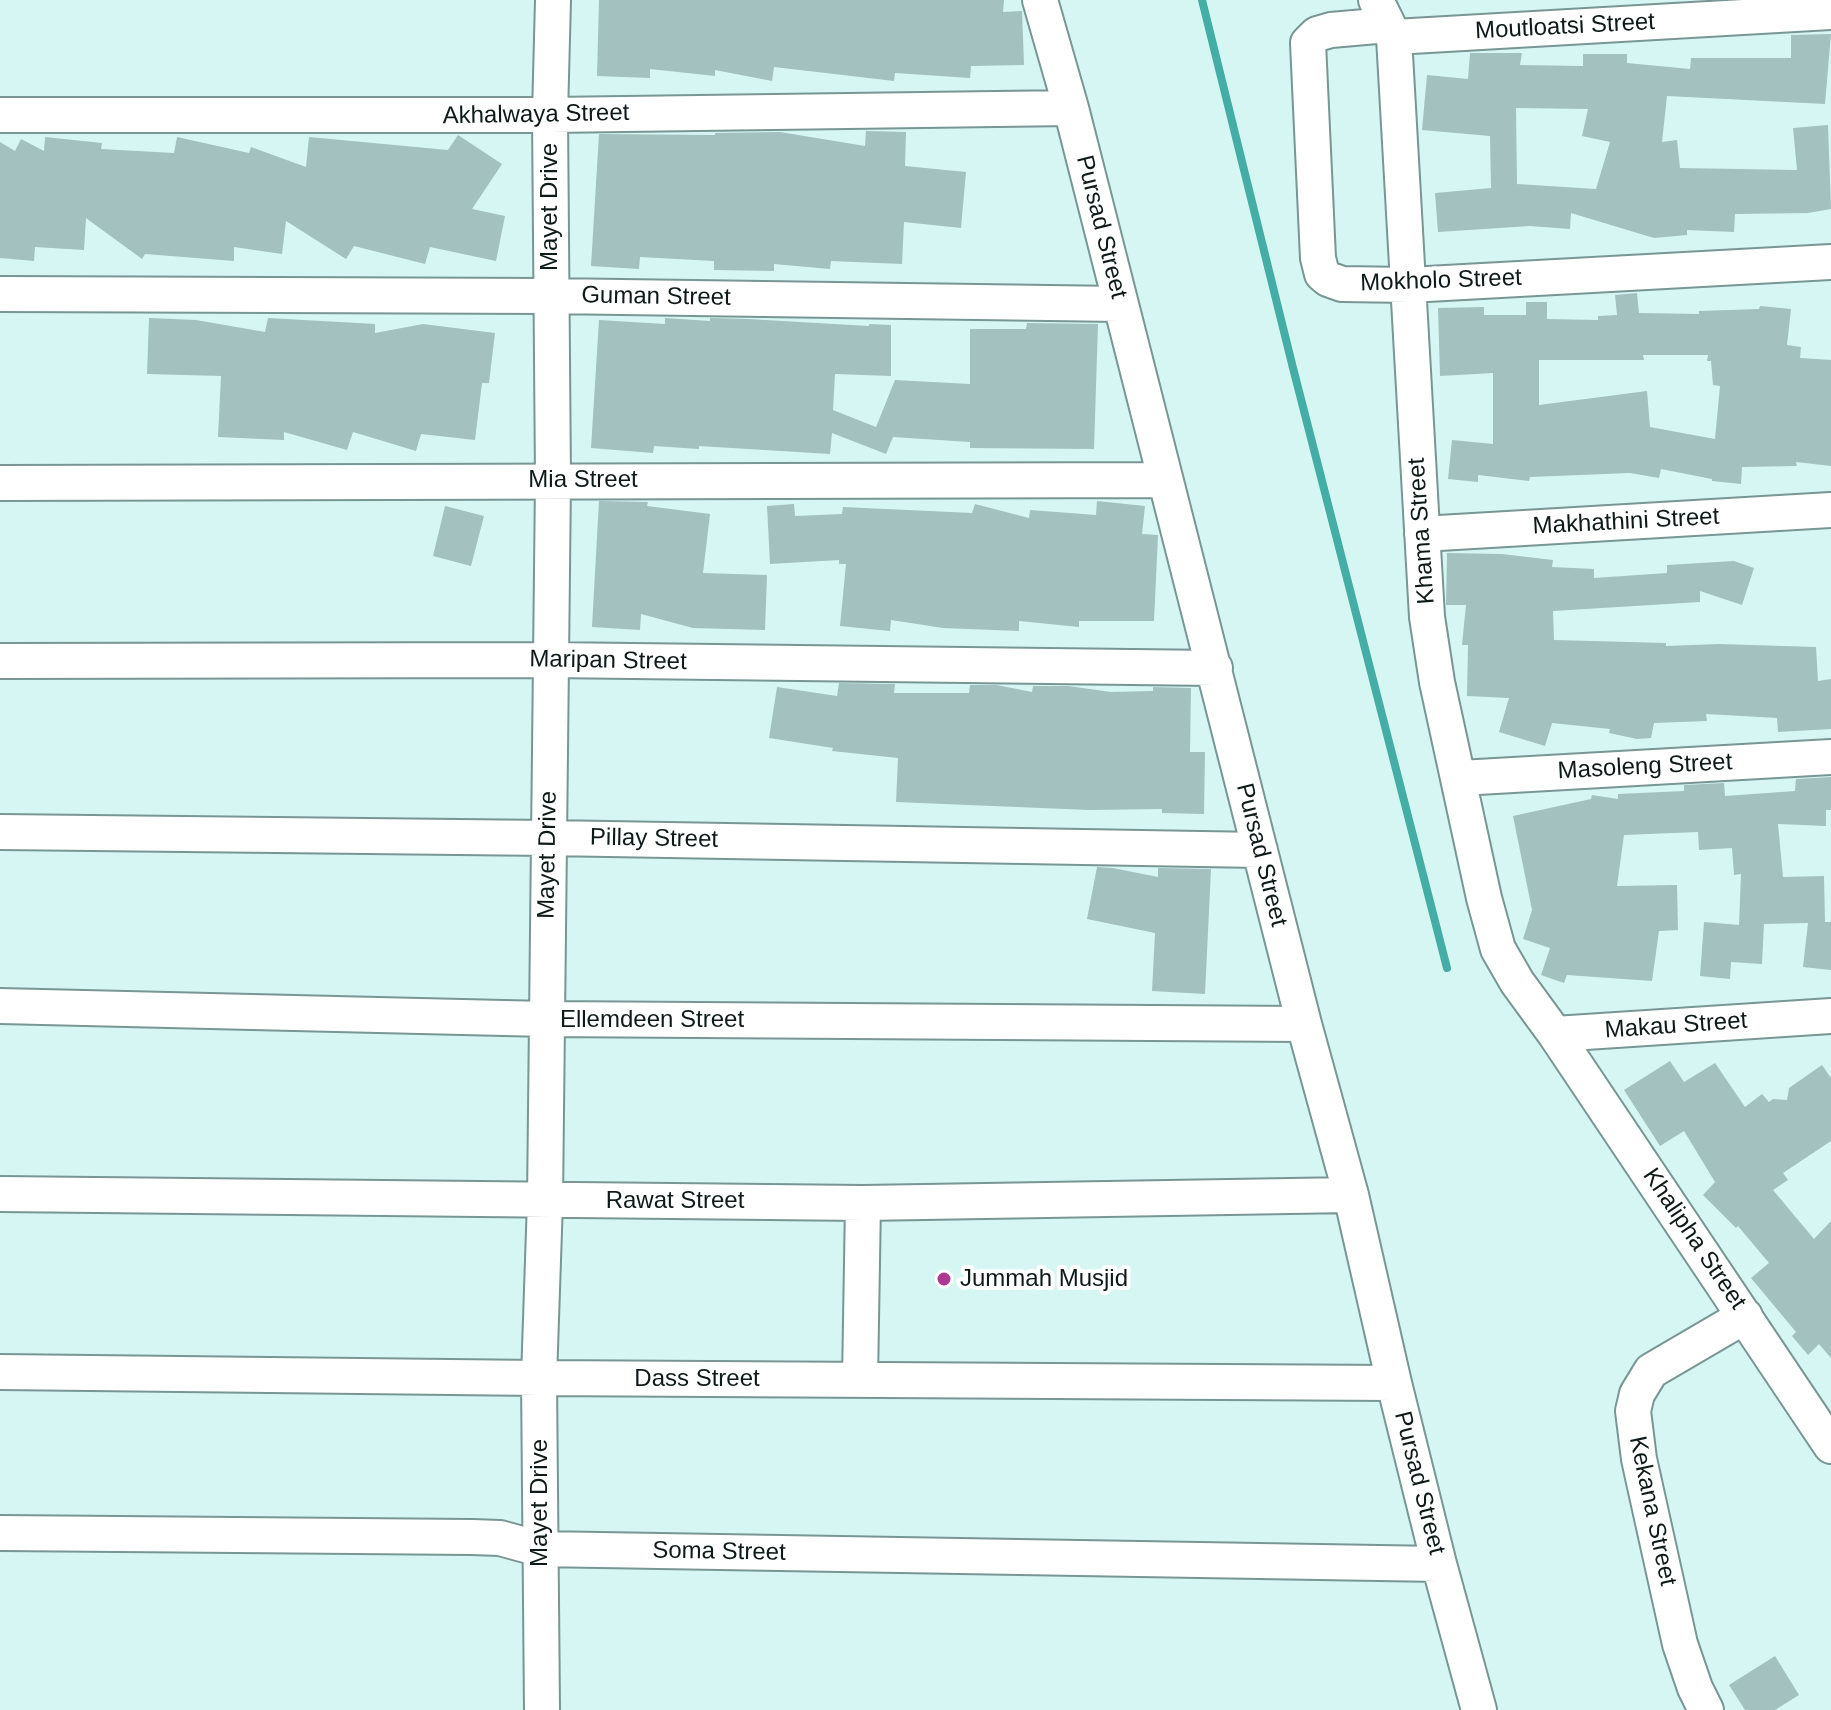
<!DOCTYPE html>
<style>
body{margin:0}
canvas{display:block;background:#d6f6f3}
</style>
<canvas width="1831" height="1710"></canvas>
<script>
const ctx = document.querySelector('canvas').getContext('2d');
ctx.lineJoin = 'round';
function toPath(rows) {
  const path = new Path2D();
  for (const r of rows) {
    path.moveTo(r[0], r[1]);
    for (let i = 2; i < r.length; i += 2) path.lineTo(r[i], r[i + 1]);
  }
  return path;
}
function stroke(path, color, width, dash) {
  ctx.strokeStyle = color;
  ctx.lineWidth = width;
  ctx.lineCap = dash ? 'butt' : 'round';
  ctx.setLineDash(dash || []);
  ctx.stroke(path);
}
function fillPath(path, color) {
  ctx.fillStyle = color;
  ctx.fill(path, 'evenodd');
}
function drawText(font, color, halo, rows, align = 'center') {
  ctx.font = font + ' Helvetica,sans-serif';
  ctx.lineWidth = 8;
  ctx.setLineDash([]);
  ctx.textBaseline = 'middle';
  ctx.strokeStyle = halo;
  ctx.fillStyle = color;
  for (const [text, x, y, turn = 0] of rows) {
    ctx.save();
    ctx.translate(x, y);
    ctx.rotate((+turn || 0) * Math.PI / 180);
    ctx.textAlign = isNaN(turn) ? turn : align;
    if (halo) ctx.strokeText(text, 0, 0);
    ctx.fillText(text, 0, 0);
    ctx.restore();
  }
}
const stream = toPath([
 [1202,0,1293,368,1447,968]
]);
const building = toPath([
 [599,0,1004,0,1003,12,1022,11,1024,65,971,66,970,78,895,73,894,81,774,67,772,81,715,70,715,76,650,69,650,78,597,76],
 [1831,34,1825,104,1667,96,1662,142,1677,140,1680,168,1797,170,1793,128,1828,125,1831,209,1808,213,1735,214,1734,232,1687,230,1687,235,1654,238,1571,213,1570,229,1530,226,1438,232,1435,193,1491,188,1490,136,1422,130,1427,75,1468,79,1470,53,1522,53,1520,65,1583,66,1583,54,1627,54,1627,63,1690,69,1691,58,1791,58,1791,35],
 [1516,108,1588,109,1582,136,1610,142,1596,189,1517,184],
 [866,131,906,132,905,166,966,172,961,228,904,222,902,264,831,261,830,269,774,264,774,271,714,270,714,261,640,257,639,269,591,266,599,134,715,135,715,133,780,132,865,146],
 [458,135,502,164,472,209,505,216,496,261,430,247,425,264,354,246,346,259,286,221,282,254,234,247,234,261,145,254,142,259,86,218,84,250,35,247,34,261,0,258,0,142,15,151,21,139,44,151,45,137,102,143,101,149,174,153,177,137,249,153,251,147,306,167,309,137,448,150],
 [1637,293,1639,313,1699,314,1699,311,1759,309,1760,306,1791,309,1787,345,1801,347,1800,358,1831,360,1831,466,1796,462,1797,466,1742,467,1741,484,1712,481,1712,479,1661,469,1659,478,1630,473,1530,477,1529,481,1478,475,1478,482,1448,479,1452,440,1493,444,1493,373,1440,376,1438,308,1484,307,1484,315,1526,315,1526,302,1547,302,1547,319,1598,320,1598,316,1617,315,1615,295],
 [1643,355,1708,355,1707,361,1711,361,1713,385,1720,386,1715,439,1650,427,1647,391,1539,405,1539,360,1644,360],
 [149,318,196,320,265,332,268,318,375,324,375,333,423,324,495,333,489,383,482,383,475,440,421,434,416,451,353,432,347,450,284,432,284,440,218,437,221,376,147,374],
 [665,318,710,321,710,318,748,319,869,326,869,324,891,325,891,376,835,374,833,410,876,427,895,380,970,384,970,329,1026,329,1027,323,1098,324,1094,449,970,448,970,442,893,437,886,454,832,433,830,454,699,446,699,449,654,446,653,453,591,448,599,320,665,324],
 [599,501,648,502,647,506,710,514,703,573,767,575,765,630,693,628,641,614,640,630,592,627],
 [1097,501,1145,506,1142,534,1158,535,1154,621,1079,621,1079,627,1019,621,1019,631,943,628,891,620,890,631,840,626,846,564,839,564,839,560,770,564,767,506,794,504,795,516,842,514,843,507,972,513,975,504,1029,518,1030,510,1096,515],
 [445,506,484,516,471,566,433,556],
 [1447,553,1502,554,1553,560,1552,567,1594,569,1594,578,1667,573,1667,565,1734,561,1754,568,1742,605,1700,591,1700,602,1553,611,1554,640,1666,643,1666,646,1719,644,1816,647,1818,681,1831,679,1831,729,1778,732,1777,718,1706,714,1707,721,1654,723,1651,738,1637,739,1609,733,1610,729,1552,723,1545,746,1499,732,1509,698,1467,696,1468,645,1462,645,1466,605,1446,605],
 [839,683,895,684,894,693,969,693,970,685,997,685,1032,692,1033,686,1068,686,1111,692,1153,691,1153,687,1191,688,1190,752,1205,752,1204,814,1162,813,1162,809,1089,810,896,802,898,758,832,751,833,748,769,738,777,687,837,696],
 [1831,777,1831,810,1826,810,1826,826,1778,824,1783,877,1824,876,1825,922,1831,922,1831,970,1803,967,1808,923,1764,924,1762,964,1731,962,1730,979,1700,976,1704,922,1739,925,1741,874,1734,875,1732,848,1699,850,1698,832,1624,835,1617,886,1677,885,1678,930,1659,931,1652,981,1567,975,1564,983,1541,975,1550,948,1523,939,1532,910,1513,816,1591,799,1592,795,1618,799,1618,794,1684,791,1684,785,1724,783,1725,796,1795,791,1796,779],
 [1097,867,1113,868,1158,877,1158,868,1211,869,1205,994,1152,991,1155,933,1087,919],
 [1670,1061,1684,1082,1715,1063,1745,1107,1762,1094,1769,1102,1773,1099,1787,1100,1789,1088,1822,1065,1831,1078,1831,1141,1783,1173,1788,1180,1773,1190,1814,1239,1831,1221,1831,1358,1819,1344,1808,1355,1792,1336,1796,1332,1751,1278,1769,1263,1738,1226,1736,1228,1703,1195,1715,1182,1684,1131,1660,1146,1624,1090],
 [1775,1656,1799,1695,1775,1710,1745,1710,1729,1685]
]);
const minor = toPath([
 [1040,0,1071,108,1304,1024,1351,1195,1394,1383,1439,1564,1479,1710],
 [1376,0,1394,37,1427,617,1437,682,1484,898,1498,949,1517,982,1555,1034,1831,1016],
 [1388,25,1331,30,1317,34,1308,43,1318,258,1322,274,1328,279,1342,284,1409,285,1831,262],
 [1394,37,1831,12],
 [0,115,550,115,1071,108],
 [0,294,550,296,1120,304],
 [0,483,1165,480],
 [1422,534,1831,510],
 [0,661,549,660,1215,668],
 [1460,778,1831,757],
 [0,832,549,838,1260,850],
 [0,1006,546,1019,1304,1024],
 [1555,1034,1831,1446],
 [0,1194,863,1203,1351,1195],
 [0,1372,539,1378,1394,1383],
 [860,1380,863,1203],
 [0,1533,472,1537,500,1538,540,1549,1439,1564],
 [542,1710,539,1378,545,1201,553,480,550,115,553,0],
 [1706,1710,1695,1688,1680,1644,1639,1459,1633,1411,1637,1394,1651,1371,1745,1316]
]);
const markers = [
 [944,1279,8,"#ac3891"]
];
const streetNames = [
 ["Moutloatsi Street",1565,27,-3],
 ["Akhalwaya Street",536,115,-1],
 ["Mayet Drive",550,207,-90],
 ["Pursad Street",1101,227,76],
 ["Mokholo Street",1441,281,-2],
 ["Guman Street",656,297,1],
 ["Mia Street",583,480],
 ["Makhathini Street",1626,522,-3],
 ["Khama Street",1422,531,-94],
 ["Maripan Street",608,661,1],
 ["Masoleng Street",1645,767,-3],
 ["Pillay Street",654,839,1],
 ["Mayet Drive",548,855,-89],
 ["Pursad Street",1261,855,76],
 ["Ellemdeen Street",652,1020],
 ["Makau Street",1676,1026,-4],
 ["Rawat Street",675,1201],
 ["Khalipha Street",1694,1239,56],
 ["Dass Street",697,1379],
 ["Pursad Street",1419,1483,76],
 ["Mayet Drive",540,1503,-90],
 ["Kekana Street",1652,1511,78],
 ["Soma Street",719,1552,1]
];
const poiNames = [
 ["Jummah Musjid",960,1279]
];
stroke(stream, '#43ada6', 8);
fillPath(building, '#a3c1be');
stroke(minor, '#789693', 38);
stroke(minor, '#fff', 34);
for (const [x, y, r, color] of markers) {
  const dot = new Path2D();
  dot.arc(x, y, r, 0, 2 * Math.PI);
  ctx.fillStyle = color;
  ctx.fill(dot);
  stroke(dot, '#fff', 3);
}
drawText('24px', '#0e1a19', '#fff', streetNames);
drawText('24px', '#0e1a19', '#fff', poiNames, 'left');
</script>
